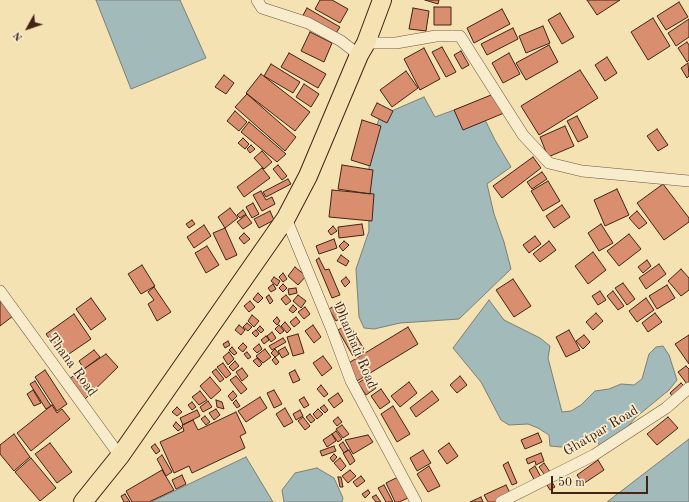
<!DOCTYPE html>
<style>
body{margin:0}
#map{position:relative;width:689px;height:502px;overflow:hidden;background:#f4e2b2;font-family:"Old Standard TT",serif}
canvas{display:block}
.north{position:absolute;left:8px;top:8px;width:40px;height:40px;-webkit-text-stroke:3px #f8eccd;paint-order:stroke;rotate:230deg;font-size:11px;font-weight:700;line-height:16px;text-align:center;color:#422316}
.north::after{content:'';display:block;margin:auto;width:14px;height:18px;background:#422316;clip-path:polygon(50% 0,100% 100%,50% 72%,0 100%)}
.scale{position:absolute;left:551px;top:476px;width:97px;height:18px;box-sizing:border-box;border:2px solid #422316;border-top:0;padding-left:5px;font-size:12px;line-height:14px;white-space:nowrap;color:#422316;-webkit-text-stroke:3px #f8eccd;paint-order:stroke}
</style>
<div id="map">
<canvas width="689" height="502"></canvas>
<div class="north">N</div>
<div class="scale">50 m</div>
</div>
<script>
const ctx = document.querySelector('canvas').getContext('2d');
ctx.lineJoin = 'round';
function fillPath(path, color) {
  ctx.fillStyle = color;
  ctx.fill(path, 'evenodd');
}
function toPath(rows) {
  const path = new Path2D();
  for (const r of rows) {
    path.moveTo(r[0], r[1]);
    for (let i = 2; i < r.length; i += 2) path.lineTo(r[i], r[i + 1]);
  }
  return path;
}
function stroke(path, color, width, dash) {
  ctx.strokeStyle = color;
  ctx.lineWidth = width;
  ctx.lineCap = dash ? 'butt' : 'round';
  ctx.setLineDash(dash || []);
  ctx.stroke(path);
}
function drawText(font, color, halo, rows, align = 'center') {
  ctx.font = font + ' "Old Standard TT",serif';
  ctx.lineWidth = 3.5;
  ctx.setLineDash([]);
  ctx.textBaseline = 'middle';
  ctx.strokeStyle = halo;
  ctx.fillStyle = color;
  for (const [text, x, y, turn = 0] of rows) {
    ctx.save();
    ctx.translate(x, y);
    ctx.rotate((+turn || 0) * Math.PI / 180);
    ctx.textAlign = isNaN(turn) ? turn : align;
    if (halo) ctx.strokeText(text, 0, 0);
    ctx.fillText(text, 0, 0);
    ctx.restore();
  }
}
const water = toPath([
 [96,0,180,0,206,58,131,89,96,0],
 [424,97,435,117,476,102,495,140,511,167,487,184,494,214,504,242,511,269,459,319,400,323,374,329,364,328,359,317,356,269,369,231,368,182,371,143,380,116,424,97],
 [489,300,504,320,540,338,550,346,548,358,562,412,571,411,581,405,595,391,609,389,621,384,634,385,642,379,649,354,656,347,663,346,669,355,677,380,669,390,635,418,626,429,601,448,596,439,588,434,575,443,561,447,550,446,549,435,538,428,528,424,509,425,501,420,481,382,453,348,489,300],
 [689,439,689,502,607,502,650,469,689,439],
 [246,457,273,502,151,502,246,457],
 [317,468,334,478,343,498,342,502,284,502,282,490,295,473,317,468]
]);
const building = toPath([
 [320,0,332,0,348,9,340,23,315,9,320,0],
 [425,0,439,0,438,4,425,0],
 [587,0,620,0,597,15,587,0],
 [679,2,688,17,666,30,657,16,679,2],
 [434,7,451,7,451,25,434,25,434,7],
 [307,8,340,27,334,36,302,17,307,8],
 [413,8,429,11,426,31,409,29,413,8],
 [502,9,510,24,474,43,467,28,502,9],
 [560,13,574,37,562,44,548,20,560,13],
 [653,18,670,46,648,60,631,32,653,18],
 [689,19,689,37,676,46,668,33,689,19],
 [543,26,550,43,526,53,519,36,543,26],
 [513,28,518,39,487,55,481,44,513,28],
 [310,32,332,43,324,62,301,51,310,32],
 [687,42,689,45,689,60,687,62,678,48,687,42],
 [549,45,558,62,526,80,516,63,549,45],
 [442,47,456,72,446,77,432,52,442,47],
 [424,48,440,79,420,90,404,59,424,48],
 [461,51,469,65,462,69,454,55,461,51],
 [289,53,326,74,318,88,281,67,289,53],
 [509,53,520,74,503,83,492,63,509,53],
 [607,57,617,73,605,81,595,65,607,57],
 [688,63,689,76,687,78,681,68,688,63],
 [271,64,300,82,293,93,264,76,271,64],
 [580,70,598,98,539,135,521,106,580,70],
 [406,71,418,88,392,107,380,90,406,71],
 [261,74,310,112,295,131,246,93,261,74],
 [224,75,234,83,226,94,215,87,224,75],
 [304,84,319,94,311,107,296,97,304,84],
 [496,93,504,113,463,130,454,110,496,93],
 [247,94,296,137,285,151,235,107,247,94],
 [377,103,393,111,387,123,371,115,377,103],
 [235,111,247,122,239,131,227,121,235,111],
 [577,116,588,137,578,142,567,121,577,116],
 [362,120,381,126,370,166,351,160,362,120],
 [249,122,286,154,277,162,241,132,249,122],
 [565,126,574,146,548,157,540,137,565,126],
 [657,129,668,145,658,151,647,136,657,129],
 [243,138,249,144,245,149,238,143,243,138],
 [251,145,255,149,250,153,247,149,251,145],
 [262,151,272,162,264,169,254,158,262,151],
 [533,157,541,168,502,198,493,186,533,157],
 [278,165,287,176,282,180,273,169,278,165],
 [342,165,373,170,370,194,338,189,342,165],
 [262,168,270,178,244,197,237,187,262,168],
 [542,172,547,179,532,189,527,182,542,172],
 [288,179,291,184,266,197,263,192,288,179],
 [548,181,560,201,543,211,531,191,548,181],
 [663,184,689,218,689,222,664,240,637,203,663,184],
 [617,189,629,215,605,226,594,200,617,189],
 [332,190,374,194,372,221,329,217,332,190],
 [261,191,266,200,272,197,275,204,262,211,253,195,261,191],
 [253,203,259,214,252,218,246,207,253,203],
 [562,205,570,217,554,228,546,216,562,205],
 [230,208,238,218,225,228,218,217,230,208],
 [243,210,246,214,240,218,237,215,243,210],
 [270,211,274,220,259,228,254,219,270,211],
 [637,211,647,223,639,229,629,218,637,211],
 [246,215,252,223,243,229,237,222,246,215],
 [192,220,195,224,189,228,186,224,192,220],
 [362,224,364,235,339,238,338,227,362,224],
 [601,224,613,243,599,251,588,233,601,224],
 [204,225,211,236,194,248,187,237,204,225],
 [333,226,337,231,331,235,328,231,333,226],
 [225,228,237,255,226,260,213,233,225,228],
 [244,233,250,239,244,244,239,238,244,233],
 [629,234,641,249,619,266,607,251,629,234],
 [535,236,541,244,529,253,523,245,535,236],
 [334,239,337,248,319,254,316,246,334,239],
 [344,241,349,245,343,251,339,246,344,241],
 [549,241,556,250,540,262,533,254,549,241],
 [207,246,219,265,206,273,195,253,207,246],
 [593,252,606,270,588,284,575,266,593,252],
 [341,255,349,261,346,266,337,261,341,255],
 [319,258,325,270,329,269,340,295,332,298,316,260,319,258],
 [647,260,651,266,643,273,638,267,647,260],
 [659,264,666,274,646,289,639,278,659,264],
 [142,265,155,286,141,294,128,274,142,265],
 [295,267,306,276,298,285,288,276,295,267],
 [681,269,689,278,689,290,681,296,668,281,681,269],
 [283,273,287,279,283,282,279,277,283,273],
 [274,277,280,281,277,286,271,281,274,277],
 [346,277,350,282,345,287,341,281,346,277],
 [513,279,531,306,514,317,496,290,513,279],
 [623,283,635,299,627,305,615,288,623,283],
 [273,284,276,289,271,292,268,288,273,284],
 [283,284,287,288,283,292,279,288,283,284],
 [667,285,675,298,657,309,649,296,667,285],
 [154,287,171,312,157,321,148,304,154,300,148,292,154,287],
 [296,288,297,293,289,295,288,289,296,288],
 [600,291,606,300,598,305,592,296,600,291],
 [613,291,624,306,618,310,607,296,613,291],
 [258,293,263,298,258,303,253,299,258,293],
 [269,295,273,301,270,304,266,297,269,295],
 [286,295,291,301,286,305,281,299,286,295],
 [298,295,306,301,301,308,293,301,298,295],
 [91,298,106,319,91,330,76,309,91,298],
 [646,298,654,310,637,322,629,311,646,298],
 [0,299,13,316,0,326,0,299],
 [250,301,255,307,249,312,244,306,250,301],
 [341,302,348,314,336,321,329,309,341,302],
 [293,305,297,309,293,313,289,310,293,305],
 [305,307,310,314,304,319,298,312,305,307],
 [596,313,603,321,593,330,586,322,596,313],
 [655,313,662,322,648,332,642,323,655,313],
 [74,314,91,339,63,358,46,334,74,314],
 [252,315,259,321,254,327,248,321,252,315],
 [277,317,280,321,277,325,273,321,277,317],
 [296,317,300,322,294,327,290,322,296,317],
 [285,322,291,329,287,333,281,326,285,322],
 [247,323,252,327,248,331,243,327,247,323],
 [349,324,364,349,353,356,338,330,349,324],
 [239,325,245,330,241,335,235,330,239,325],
 [279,325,284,331,280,334,275,329,279,325],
 [313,325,321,337,314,343,305,331,313,325],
 [260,326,264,330,261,333,257,329,260,326],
 [408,327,418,344,357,381,347,364,408,327],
 [256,330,259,334,256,337,252,333,256,330],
 [569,330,580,350,566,357,556,337,569,330],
 [272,332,276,338,271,342,267,336,272,332],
 [298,334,304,353,293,356,287,337,298,334],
 [584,335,590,342,583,349,576,341,584,335],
 [689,335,689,364,675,344,689,335],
 [266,336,269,340,264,344,261,340,266,336],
 [283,338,286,342,272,350,269,346,283,338],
 [228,341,230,345,225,348,223,344,228,341],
 [243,343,247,347,243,352,238,348,243,343],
 [259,344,262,349,257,353,253,349,259,344],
 [232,347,237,353,234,355,229,350,232,347],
 [285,347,289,354,282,358,278,351,285,347],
 [265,349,271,357,263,363,256,356,265,349],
 [275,349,279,354,275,357,271,353,275,349],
 [94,350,100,357,84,369,79,361,94,350],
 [229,352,234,359,228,365,223,357,229,352],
 [247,352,251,357,248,359,244,354,247,352],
 [106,354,118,367,83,401,69,379,106,354],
 [323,356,332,368,322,376,313,363,323,356],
 [275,357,279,362,276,365,272,360,275,357],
 [257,358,262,364,259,367,253,361,257,358],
 [235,361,239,366,233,371,229,367,235,361],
 [223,363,231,374,226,378,217,367,223,363],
 [686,366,689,369,689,383,687,384,678,372,686,366],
 [242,368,248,376,242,381,236,372,242,368],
 [216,369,224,379,220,382,212,372,216,369],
 [45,370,67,404,57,411,35,377,45,370],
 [295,370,300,380,293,383,289,373,295,370],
 [236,376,247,389,241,394,230,380,236,376],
 [369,376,376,388,366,395,358,383,369,376],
 [460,376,467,385,457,393,450,385,460,376],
 [210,377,221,390,211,399,200,386,210,377],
 [35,381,51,406,46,409,30,384,35,381],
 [409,382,417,393,400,407,391,396,409,382],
 [681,383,686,388,674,398,670,393,681,383],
 [321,385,328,394,324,397,317,389,321,385],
 [381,389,390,402,380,409,371,396,381,389],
 [33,390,41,403,34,406,27,394,33,390],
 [274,390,282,404,274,408,267,393,274,390],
 [200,391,207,400,199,405,192,397,200,391],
 [233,391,237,396,232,401,228,396,233,391],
 [432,391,439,400,416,417,410,408,432,391],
 [338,393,343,401,334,408,328,400,338,393],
 [260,397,267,408,246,422,238,411,260,397],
 [304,397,309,405,304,408,299,400,304,397],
 [216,400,222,402,224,409,217,407,216,400],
 [236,400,240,406,237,408,233,403,236,400],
 [208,401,212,407,203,412,200,407,208,401],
 [192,402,196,407,192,410,188,405,192,402],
 [52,405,57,413,62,409,70,419,31,451,17,433,52,405],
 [324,405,328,410,325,413,320,408,324,405],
 [393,406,410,434,397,442,381,414,393,406],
 [177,407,182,412,177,416,172,412,177,407],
 [285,408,293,422,284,427,276,414,285,408],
 [216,409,220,415,214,420,209,413,216,409],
 [318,409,323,414,317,419,313,414,318,409],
 [197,410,200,416,183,425,180,418,197,410],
 [300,410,303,416,296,420,293,414,300,410],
 [236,412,246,433,240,436,245,448,192,473,189,466,174,473,160,442,184,431,182,425,193,420,198,430,236,412],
 [310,414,315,420,311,423,306,417,310,414],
 [205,416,210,422,206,425,201,419,205,416],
 [303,417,310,426,305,430,298,421,303,417],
 [338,417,342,422,337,426,333,421,338,417],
 [668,417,678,428,657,445,647,434,668,417],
 [176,422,182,428,178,431,173,426,176,422],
 [342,425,349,434,343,438,336,429,342,425],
 [336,431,342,439,338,442,332,434,336,431],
 [538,433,542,442,525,449,521,440,538,433],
 [14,434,30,457,14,471,0,454,0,445,14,434],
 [332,434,336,441,327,447,323,440,332,434],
 [368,435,373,442,353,454,345,440,368,435],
 [343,442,348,450,344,453,339,445,343,442],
 [50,443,72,472,57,483,35,454,50,443],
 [449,443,458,456,447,464,438,451,449,443],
 [155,444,160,451,156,454,151,447,155,444],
 [334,446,336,451,322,456,320,451,334,446],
 [349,450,355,461,350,465,343,453,349,450],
 [423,450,431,463,417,471,410,458,423,450],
 [541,453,544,461,536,465,535,461,528,464,526,459,541,453],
 [334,454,337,457,333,462,330,458,334,454],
 [162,455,172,472,166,476,157,459,162,455],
 [31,458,56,488,40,501,15,472,31,458],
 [340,458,346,466,341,471,334,463,340,458],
 [598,460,604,470,583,484,577,475,598,460],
 [508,462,517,483,512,485,503,465,508,462],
 [544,463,552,475,547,478,539,467,544,463],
 [429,466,440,486,428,492,417,474,429,466],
 [535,466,542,479,536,483,529,470,535,466],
 [162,470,174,490,149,502,132,502,126,491,162,470],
 [350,470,356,476,348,483,342,476,350,470],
 [182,475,186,484,176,489,172,480,182,475],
 [361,476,365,481,357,487,353,482,361,476],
 [338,477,341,477,343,487,340,487,338,477],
 [398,477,408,498,399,502,395,502,386,483,398,477],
 [550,479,555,487,550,490,545,482,550,479],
 [384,485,393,502,386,502,378,488,384,485],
 [506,485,511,495,496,502,488,502,484,495,506,485],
 [368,490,370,493,365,498,362,494,368,490],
 [125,494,130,502,124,502,121,496,125,494],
 [376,495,381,502,376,502,372,497,376,495],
 [481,497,483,502,470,502,481,497]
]);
const street = toPath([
 [257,0,262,8,308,23,341,41,359,55],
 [366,43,396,43,436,36,460,36,523,135,549,163,582,171,689,181],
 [286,218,332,330,351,381,416,502],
 [0,291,120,456],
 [501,502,594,455,666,408,689,388]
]);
const primary = toPath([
 [83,502,120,456,286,218,308,176,359,55,366,43,382,0]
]);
const streetNames = [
 ["Dhanhati Road",355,346,67],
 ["Thana Road",72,365,54],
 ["Ghatpar Road",601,431,-31]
];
fillPath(water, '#a2bab9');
stroke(water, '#7c7e78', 1);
fillPath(building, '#d98f6f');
stroke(building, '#422316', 1);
stroke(street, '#6e533d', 12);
stroke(primary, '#422316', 20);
stroke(street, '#f8eccd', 11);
stroke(primary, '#f4e2b2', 18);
drawText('14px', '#422316', '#f8eccd', streetNames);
</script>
